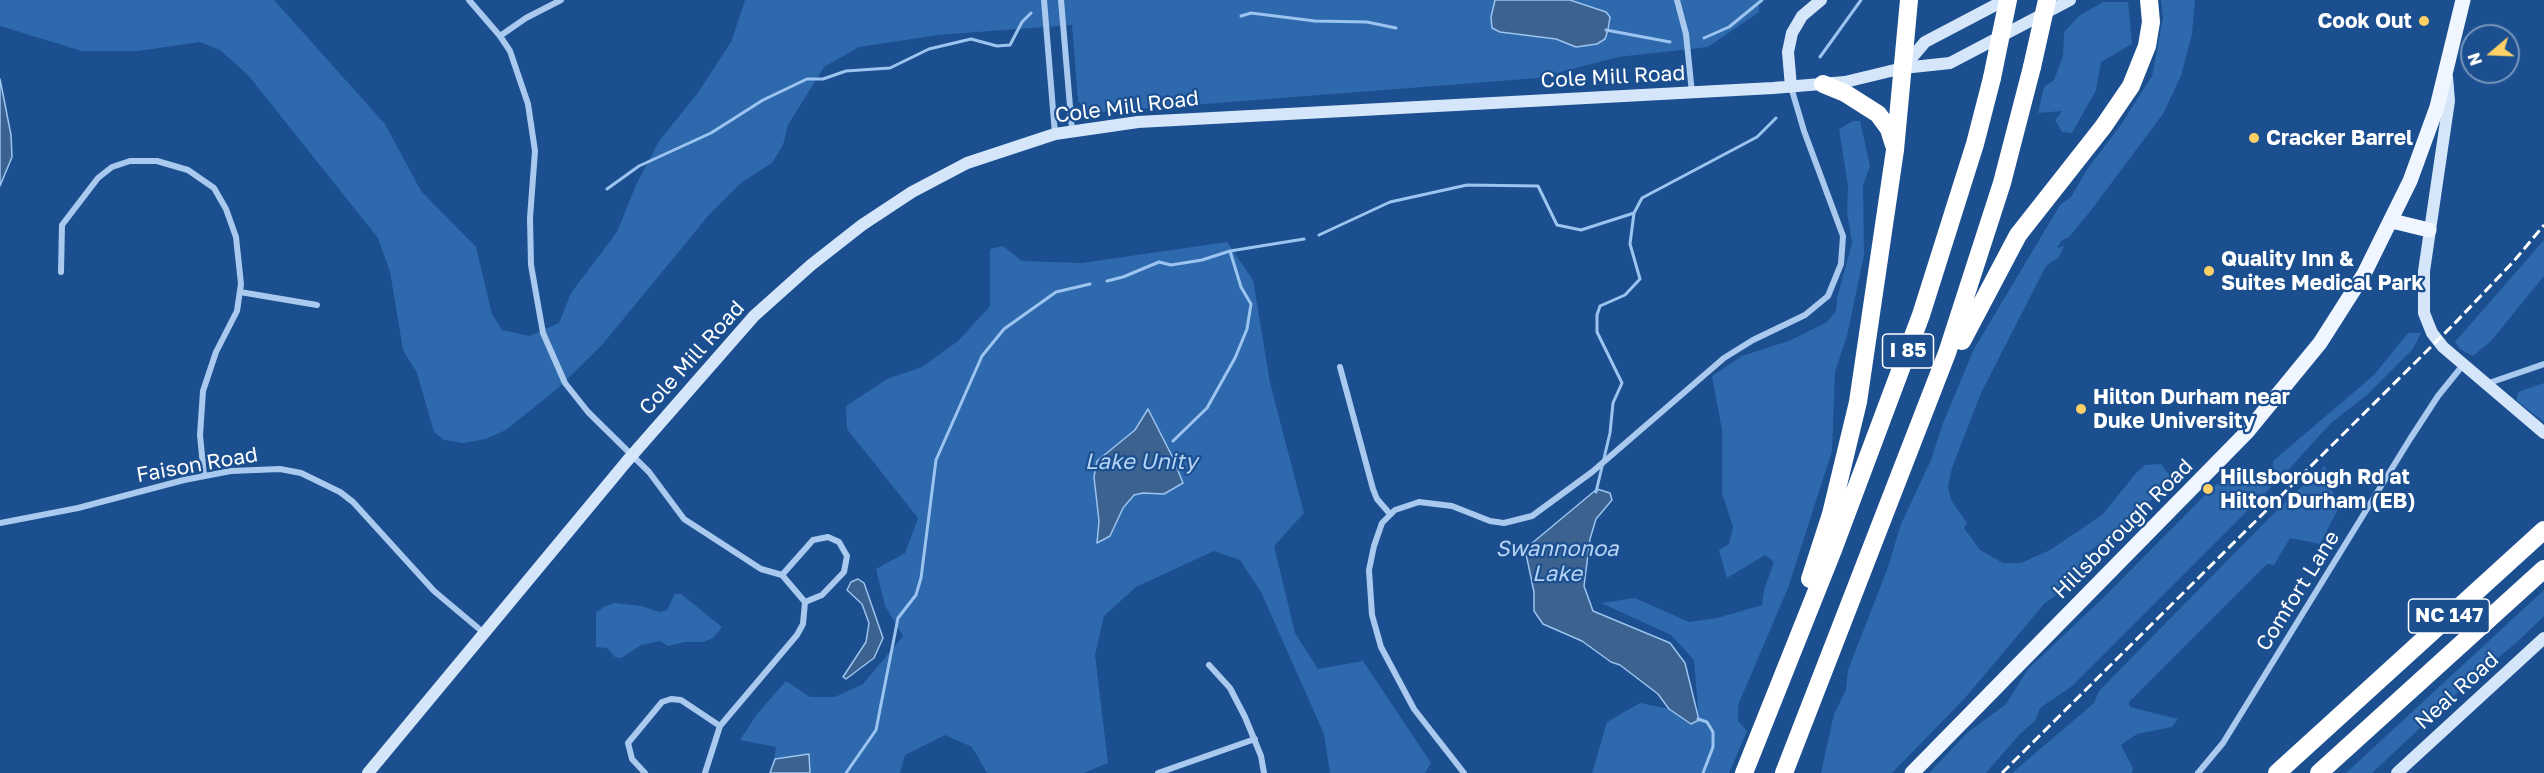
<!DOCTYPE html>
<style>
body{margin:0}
#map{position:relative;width:2544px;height:773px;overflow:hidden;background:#1b4f8f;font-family:"Golos Text",sans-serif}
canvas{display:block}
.north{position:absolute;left:2460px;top:24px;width:60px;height:60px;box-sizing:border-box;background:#1b4f8f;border:2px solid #7695bc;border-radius:50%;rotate:251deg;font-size:16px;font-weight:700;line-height:24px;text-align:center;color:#fff}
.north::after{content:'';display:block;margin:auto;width:21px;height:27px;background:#ffd166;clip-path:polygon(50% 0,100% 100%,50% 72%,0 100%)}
</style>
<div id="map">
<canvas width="2544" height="773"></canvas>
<div class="north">N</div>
</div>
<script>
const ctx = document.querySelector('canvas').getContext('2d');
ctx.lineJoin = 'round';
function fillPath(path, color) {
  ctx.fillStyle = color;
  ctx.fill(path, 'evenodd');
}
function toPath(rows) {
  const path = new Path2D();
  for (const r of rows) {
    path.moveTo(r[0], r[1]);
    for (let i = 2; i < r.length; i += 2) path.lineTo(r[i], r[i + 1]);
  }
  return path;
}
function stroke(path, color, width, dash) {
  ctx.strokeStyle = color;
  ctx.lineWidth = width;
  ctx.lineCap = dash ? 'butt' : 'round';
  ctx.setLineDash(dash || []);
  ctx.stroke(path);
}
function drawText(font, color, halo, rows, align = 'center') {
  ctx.font = font + ' "Golos Text",sans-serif';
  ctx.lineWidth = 4.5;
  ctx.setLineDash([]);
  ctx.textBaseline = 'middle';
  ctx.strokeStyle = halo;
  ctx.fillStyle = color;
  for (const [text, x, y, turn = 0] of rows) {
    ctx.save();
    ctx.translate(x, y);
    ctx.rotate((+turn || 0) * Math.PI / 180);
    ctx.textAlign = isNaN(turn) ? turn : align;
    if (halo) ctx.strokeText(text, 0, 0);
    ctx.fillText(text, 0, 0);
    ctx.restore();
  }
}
const green = toPath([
 [0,0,274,0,385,124,421,191,476,247,492,314,502,330,530,336,559,323,571,293,617,232,636,185,659,141,697,94,731,42,745,0,1759,0,1759,12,1708,47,1618,57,1538,78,1089,113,1078,101,1072,25,938,35,859,47,824,67,788,125,783,145,772,163,742,182,708,216,602,345,558,388,506,430,486,439,463,443,444,440,434,432,417,373,403,350,390,272,378,238,248,75,220,50,200,42,138,51,82,51,0,26],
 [2161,0,2195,0,2192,34,2181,76,2163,114,2089,213,2069,237,2062,240,2057,248,2064,246,2059,257,2046,266,1981,393,1952,468,1948,486,1951,500,1967,523,1964,528,1980,550,2003,563,2021,563,2050,550,2102,515,2137,472,2145,465,2161,464,2173,480,2121,528,2082,557,2082,568,2069,586,2044,604,1965,698,1892,773,1821,773,1834,714,1846,690,1848,670,1888,567,1901,524,1931,460,1943,423,1974,349,2060,205,2071,197,2088,168,2120,126,2152,76,2163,18],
 [2103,2,2128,2,2132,44,2101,62,2096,90,2072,133,2062,132,2055,120,2062,111,2038,113,2044,87,2054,80,2063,56,2064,32,2079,16],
 [1853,121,1860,121,1870,166,1863,185,1864,255,1847,336,1835,372,1832,451,1788,588,1738,705,1738,721,1747,731,1729,773,1592,773,1607,722,1640,703,1669,709,1691,724,1699,720,1694,660,1671,635,1601,603,1635,598,1689,622,1717,618,1762,605,1764,590,1774,562,1765,555,1727,578,1719,550,1729,544,1733,527,1722,493,1722,430,1712,376,1742,356,1791,340,1827,322,1836,311,1837,298,1852,243,1847,212,1848,186,1839,129],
 [2544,240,2544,276,2491,341,2473,356,2460,349,2455,342],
 [1227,242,1253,280,1270,383,1304,513,1274,546,1295,633,1318,669,1363,661,1431,763,1425,773,1330,773,1324,734,1261,592,1240,560,1214,551,1136,587,1104,616,1095,655,1108,763,1084,773,987,773,972,747,945,735,905,755,900,773,772,773,776,747,740,740,757,714,786,681,810,697,835,697,863,684,903,636,885,606,876,569,905,553,918,518,847,429,846,406,887,379,922,367,958,341,990,306,990,249,1003,246,1022,261,1082,263],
 [2408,333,2421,333,2413,349,2367,395,2331,423,2290,468,2071,687,2040,708,2035,721,2020,734,1986,773,1929,773,1967,733,2006,704,2028,669,2104,597,2214,486,2229,477,2241,484,2254,485,2272,475,2273,461,2374,375],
 [2544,383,2544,422,2517,401,2518,392],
 [2325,466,2338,509,2320,544,2290,538,2274,565,2267,564,2129,702,2130,707,2178,719,2172,727,2137,734,2121,745,2133,768,2132,773,2012,773,2094,703,2099,691,2151,638,2289,498],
 [2544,590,2544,616,2516,643,2470,681,2372,773,2346,773],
 [675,594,681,594,722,627,713,638,703,642,685,642,668,646,660,641,641,645,621,658,615,657,607,648,596,647,596,612,604,607,614,603,641,606,659,612,667,610]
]);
const water = toPath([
 [1495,0,1570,0,1606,12,1610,17,1608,30,1605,39,1597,44,1576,47,1556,39,1500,32,1492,28,1491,17,1495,0],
 [0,79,11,135,12,157,0,186,0,79],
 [1148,409,1173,458,1183,483,1164,494,1143,493,1134,495,1123,508,1110,536,1097,543,1099,521,1094,477,1097,461,1135,430,1148,409],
 [1597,489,1610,493,1612,500,1596,519,1590,539,1584,586,1593,611,1670,643,1685,663,1699,720,1691,724,1669,709,1658,694,1620,665,1611,662,1582,641,1543,624,1534,611,1534,592,1525,549,1597,489],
 [858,579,864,583,883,638,874,658,846,679,843,677,866,642,869,623,862,604,847,590,851,582,858,579],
 [809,754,810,773,770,773,775,759,809,754]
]);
const stream = toPath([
 [1241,16,1251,13,1315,21,1367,22,1396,28],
 [1606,30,1670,42],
 [1704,38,1729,27,1762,0],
 [1820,57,1861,0],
 [607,189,639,166,711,133,763,100,807,79,823,79,846,71,890,68,929,49,971,39,997,46,1010,45,1022,22,1031,13],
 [1319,235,1390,202,1467,185,1538,186,1557,225,1581,230,1634,213],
 [1107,281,1123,277,1159,262,1171,265,1202,260,1230,251,1304,239],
 [1173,441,1207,408,1235,358,1247,329,1251,304,1241,287,1230,251],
 [1596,492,1610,433,1613,403,1622,383,1597,332,1597,315,1600,306,1625,295,1640,279,1630,244,1634,213,1642,198,1757,137,1776,118],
 [1698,719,1707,722,1713,732,1713,747,1703,773],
 [846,773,876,730,898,618,916,595,921,578,936,460,982,356,1004,329,1056,292,1090,284]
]);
const street = toPath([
 [469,0,500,36,510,51,528,104,535,151,530,218,531,265,543,333,565,383,588,412,649,472,684,519,761,569,782,575,805,602],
 [1044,0,1055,134],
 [1061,0,1072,130],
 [1677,0,1686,34,1692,93],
 [500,36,526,18,561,0],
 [61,272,62,225,98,178,112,167,130,161,157,161,188,170,214,188,226,209,236,237,241,284,237,311,216,352,203,391,200,435,204,476],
 [240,292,317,305],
 [1340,367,1373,489,1377,499,1390,514],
 [2486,384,2544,364],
 [0,523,78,508,184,480,231,471,280,469,301,473,340,492,353,502,434,591,484,633],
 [782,575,813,540,828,537,839,542,847,556,844,572,822,595,805,602],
 [1209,665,1230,688,1245,717,1261,756,1264,773],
 [645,773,632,759,628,743,662,702,671,699,681,700,720,726],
 [705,773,720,726,797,635,803,624,805,602],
 [1158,773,1255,739],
 [1464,773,1414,709,1381,647,1372,615,1369,570,1374,546,1382,523,1395,510,1419,502,1452,506,1490,521,1504,523,1532,516,1592,472,1724,358,1753,340,1805,315,1828,296,1841,264,1843,236,1804,131,1791,87],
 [2198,773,2223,743,2410,439,2438,396,2463,365]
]);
const secondary = toPath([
 [1903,68,1925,42,2005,0],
 [2447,77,2449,101,2424,271,2424,313,2432,333,2443,347,2544,433],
 [1791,87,1788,52,1792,33,1802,16,1821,0],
 [368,773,627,461,754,316,811,265,862,225,912,192,967,163,1055,134,1138,122,1773,88,1845,82,1903,68,1950,63,2070,0],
 [2397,773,2544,638]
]);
const primary = toPath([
 [2392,221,2429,230],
 [1912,773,2247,432,2320,343,2364,274,2410,181,2437,107,2463,0]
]);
const highway = toPath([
 [1823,84,1845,93,1878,114,1889,129,1894,145],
 [1962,341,2018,235,2103,127,2131,86,2147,46,2151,22,2149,0],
 [1810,579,1831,514,1858,402,1895,150,1909,0],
 [1744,773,1833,550,1921,315,1975,144,1992,78],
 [1784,773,1947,353,2002,183,2032,67],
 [2277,773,2544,530],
 [2319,773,2544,569]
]);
const rail = toPath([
 [2002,773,2454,324,2514,261,2544,225]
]);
const highwayBridge = toPath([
 [2032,67,2047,0],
 [1992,78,2008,0]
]);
const markers = [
 [2424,21,6,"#ffd166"],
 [2254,138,6,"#ffd166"],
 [2209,271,6,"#ffd166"],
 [2081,409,6,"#ffd166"],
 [2208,489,6,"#ffd166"]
];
const shields = [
 [1908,351,51],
 [2449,616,81]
];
const shieldNames = [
 ["I 85",1908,351],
 ["NC 147",2449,616]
];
const poiNames = [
 ["Cook Out",2412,21,"right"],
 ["Cracker Barrel",2266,138],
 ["Quality Inn &",2221,259],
 ["Suites Medical Park",2221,283],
 ["Hilton Durham near",2093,397],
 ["Duke University",2093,421],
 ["Hillsborough Rd at",2220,477],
 ["Hilton Durham (EB)",2220,501]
];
const streetNames = [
 ["Cole Mill Road",1613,77,-3],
 ["Cole Mill Road",1127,107,-7],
 ["Cole Mill Road",692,358,-48],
 ["Faison Road",197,465,-10],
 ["Hillsborough Road",2123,529,-45],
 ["Comfort Lane",2298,591,-58],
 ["Neal Road",2457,691,-42]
];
const waterNames = [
 ["Lake Unity",1141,462],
 ["Swannonoa",1557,549],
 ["Lake",1557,574]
];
fillPath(green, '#2e69ad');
fillPath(water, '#3c6290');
stroke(water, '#9cc4f0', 1.5);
stroke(stream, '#9cc4f0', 3);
stroke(street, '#a9c9ee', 6);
stroke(secondary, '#d6e6fa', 12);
stroke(primary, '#f0f6ff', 15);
stroke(highway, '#fff', 18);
stroke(rail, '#fff', 3, [10, 4.5]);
stroke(highwayBridge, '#fff', 18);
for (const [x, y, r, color] of markers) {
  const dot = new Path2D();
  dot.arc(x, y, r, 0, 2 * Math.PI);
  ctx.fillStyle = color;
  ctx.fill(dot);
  stroke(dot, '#1b4f8f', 2);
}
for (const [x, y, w] of shields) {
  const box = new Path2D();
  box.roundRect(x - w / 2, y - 17, w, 34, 4.5);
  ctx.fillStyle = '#1b4f8f';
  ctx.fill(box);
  stroke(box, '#fff', 1.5);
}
drawText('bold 20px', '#fff', null, shieldNames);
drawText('bold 21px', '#fff', '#1b4f8f', poiNames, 'left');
drawText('21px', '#fff', '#1b4f8f', streetNames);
drawText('italic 22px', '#b5d3f5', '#1b4f8f', waterNames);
</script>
